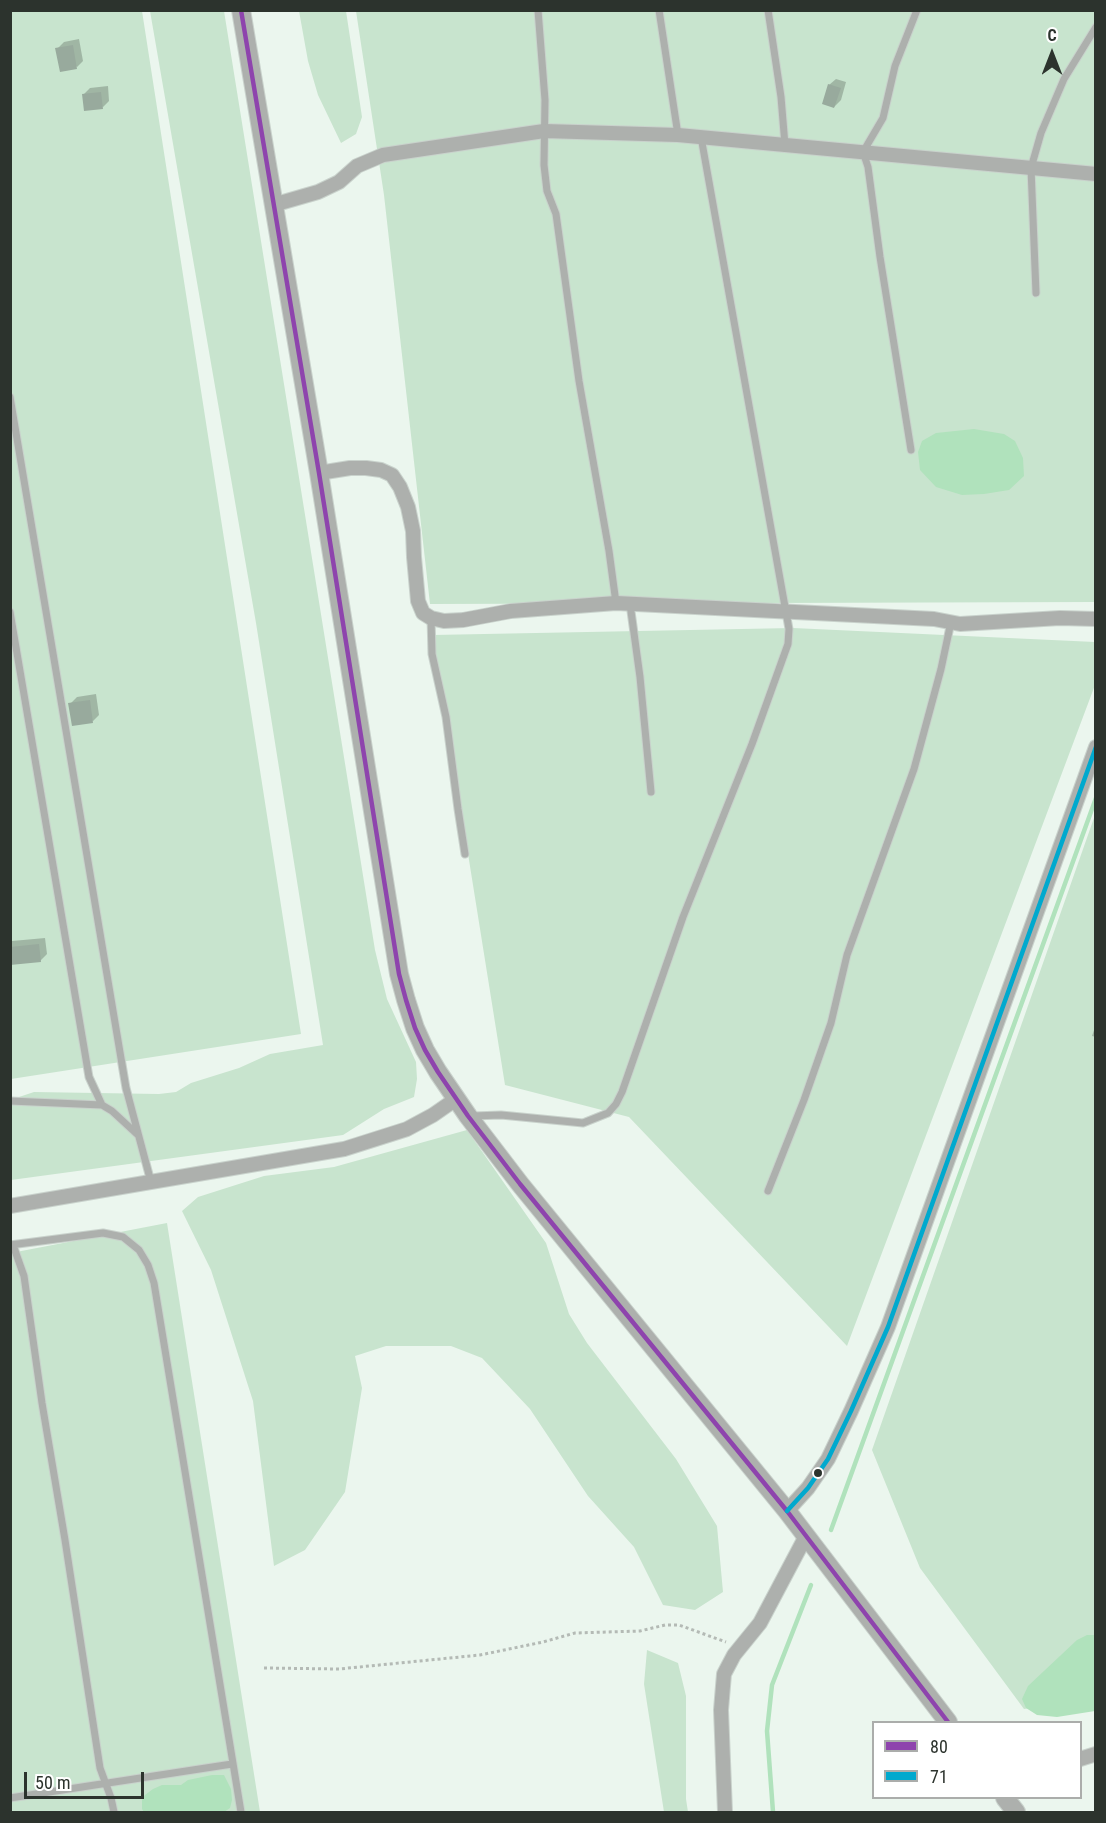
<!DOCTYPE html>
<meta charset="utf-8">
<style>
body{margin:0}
#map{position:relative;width:1106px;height:1823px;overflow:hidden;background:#ebf6ee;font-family:"Roboto Condensed",sans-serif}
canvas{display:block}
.frame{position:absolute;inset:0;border:12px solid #2c332d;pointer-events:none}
.legend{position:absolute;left:872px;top:1721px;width:210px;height:78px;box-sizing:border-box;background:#fff;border:2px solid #abadab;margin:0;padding:8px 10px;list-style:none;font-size:18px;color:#2c332d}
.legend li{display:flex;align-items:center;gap:12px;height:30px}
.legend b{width:30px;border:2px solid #abadab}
.north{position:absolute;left:1022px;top:24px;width:60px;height:60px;-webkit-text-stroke:4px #fff;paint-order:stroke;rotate:0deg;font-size:16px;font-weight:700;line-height:24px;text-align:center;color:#2c332d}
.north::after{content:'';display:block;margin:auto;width:21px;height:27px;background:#2c332d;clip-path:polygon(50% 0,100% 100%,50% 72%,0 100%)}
.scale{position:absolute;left:24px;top:1772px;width:120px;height:27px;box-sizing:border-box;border:3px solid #2c332d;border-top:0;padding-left:8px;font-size:18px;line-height:21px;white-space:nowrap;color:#2c332d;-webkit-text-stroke:4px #fff;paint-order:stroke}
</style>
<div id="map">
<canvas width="1106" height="1823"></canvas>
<div class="frame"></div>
<ul class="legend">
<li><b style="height:8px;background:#8e44ad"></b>80</li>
<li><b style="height:8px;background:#00a9ce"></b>71</li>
</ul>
<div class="north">С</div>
<div class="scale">50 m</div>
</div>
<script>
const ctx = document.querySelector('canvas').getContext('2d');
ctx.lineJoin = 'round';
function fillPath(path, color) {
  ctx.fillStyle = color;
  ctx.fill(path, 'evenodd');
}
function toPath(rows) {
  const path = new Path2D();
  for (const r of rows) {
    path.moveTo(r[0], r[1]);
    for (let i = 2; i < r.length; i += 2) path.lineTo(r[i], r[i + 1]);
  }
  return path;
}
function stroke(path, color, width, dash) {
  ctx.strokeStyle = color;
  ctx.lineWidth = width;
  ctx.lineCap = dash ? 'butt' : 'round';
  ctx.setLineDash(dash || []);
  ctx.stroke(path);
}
const green = toPath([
 [11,11,142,11,301,1034,11,1079],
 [150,11,224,11,375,950,387,999,416,1062,417,1079,414,1097,384,1109,343,1135,11,1180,10,1100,34,1092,159,1094,176,1092,191,1083,239,1068,270,1054,323,1045,256,623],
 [299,11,346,11,362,117,356,134,341,143,318,95,308,61],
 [356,11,1095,11,1095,602,430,604,384,195],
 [793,628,1095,642,1095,685,847,1346,629,1117,505,1085,433,635],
 [1095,815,1095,1698,1024,1709,920,1568,872,1450],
 [467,1130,546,1243,569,1314,587,1343,676,1459,717,1526,723,1592,695,1610,663,1605,634,1547,588,1496,530,1409,482,1358,451,1346,386,1346,355,1356,362,1388,345,1492,305,1550,274,1566,253,1401,211,1270,182,1211,198,1197,264,1176,334,1167],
 [167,1223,260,1812,11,1812,11,1253],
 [647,1650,678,1663,686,1696,686,1799,688,1812,664,1812,644,1684]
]);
const water = toPath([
 [974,429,1004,434,1015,441,1023,458,1024,476,1009,490,984,494,962,495,936,487,920,470,918,452,922,441,936,433],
 [1087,1635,1095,1635,1095,1711,1057,1717,1037,1715,1026,1708,1022,1699,1028,1686,1077,1640],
 [212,1775,224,1775,231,1789,232,1800,230,1808,224,1812,144,1812,142,1809,142,1800,145,1795,153,1789,162,1785,181,1785,188,1780]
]);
const shadow = toPath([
 [79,39,83,61,77,67,57,49,64,42],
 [836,79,846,82,841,100,834,107,829,85],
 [108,86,109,101,103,107,83,95,90,88],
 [96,694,99,715,93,721,70,704,77,697],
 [45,938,47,954,40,961,10,963,10,943,12,941],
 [1096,1024,1096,1037,1092,1036]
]);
const stream = toPath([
 [831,1530,1096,798],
 [773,1812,767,1731,772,1685,811,1585]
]);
const building = toPath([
 [73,45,77,69,60,72,55,48],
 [828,84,841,88,834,108,822,104],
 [101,92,103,109,84,111,82,94],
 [90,700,93,723,72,726,68,703],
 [39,944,41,962,10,965,10,947]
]);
const path = toPath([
 [264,1668,339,1669,480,1655,543,1642,575,1633,640,1631,665,1625,679,1625,726,1642]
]);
const service = toPath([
 [538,10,545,100,544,165,547,191,556,214,579,381,609,551,616,603],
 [659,10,678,135],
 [768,10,781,97,785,145],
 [1036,293,1031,168,1041,133,1064,79,1096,27],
 [10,397,126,1088,151,1182],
 [911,450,880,257,868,167,863,152,883,118,895,66,917,10],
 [630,604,640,677,651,792],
 [10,612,89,1077,102,1105],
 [431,618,432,654,446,717,458,809,465,854],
 [10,1101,102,1105,112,1111,138,1135],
 [473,1116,501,1115,583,1123,608,1113,616,1104,622,1092,683,917,752,744,788,644,789,629,701,137],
 [768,1191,804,1100,831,1023,847,955,914,769,941,669,951,622],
 [10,1245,103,1233,123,1237,139,1250,148,1265,154,1283,241,1812],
 [13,1245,24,1276,42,1403,65,1540,100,1768,111,1798,114,1812],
 [10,1798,232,1764]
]);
const minor = toPath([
 [273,205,318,192,339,182,357,166,383,155,544,131,678,135,1096,174],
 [319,473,350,468,366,468,381,470,392,475,400,487,408,507,413,531,414,557,418,601,423,613,431,618,444,621,463,620,511,611,616,603,934,619,960,624,1060,618,1096,619],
 [10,1206,344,1149,407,1129,433,1115,456,1099],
 [787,1511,808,1488,828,1459,851,1411,888,1327,1096,747],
 [1080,1759,1096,1754],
 [725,1812,721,1710,724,1674,734,1655,760,1623,806,1536]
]);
const tertiary = toPath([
 [241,10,319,473,399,974,406,1000,415,1028,425,1050,438,1072,468,1116,520,1184,787,1511,948,1722],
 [1005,1798,1016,1812]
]);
const bus1 = toPath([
 [241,10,319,473,399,974,406,1000,415,1028,425,1050,438,1072,468,1116,520,1184,787,1511,948,1722]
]);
const bus2 = toPath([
 [787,1511,808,1488,828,1459,851,1411,888,1327,1096,747]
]);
const markers = [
 [818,1473,5,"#2c332d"]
];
fillPath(green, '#c8e4ce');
fillPath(water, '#b0e2bc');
fillPath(shadow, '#0003');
stroke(stream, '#b0e2bc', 4.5);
fillPath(building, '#98aa9d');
stroke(service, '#c9d2cc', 9);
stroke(minor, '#c9d2cc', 16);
stroke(tertiary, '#c9d2cc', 20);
stroke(path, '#b4bab5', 3, [3, 3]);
stroke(service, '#adb0ad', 7);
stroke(minor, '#adb0ad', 14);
stroke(tertiary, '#adb0ad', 18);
stroke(bus1, '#8e44ad', 4.5);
stroke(bus2, '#00a9ce', 4.5);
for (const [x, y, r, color] of markers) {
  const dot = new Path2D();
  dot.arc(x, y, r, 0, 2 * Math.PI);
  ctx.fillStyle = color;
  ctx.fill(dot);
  stroke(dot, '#fff', 2);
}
</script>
